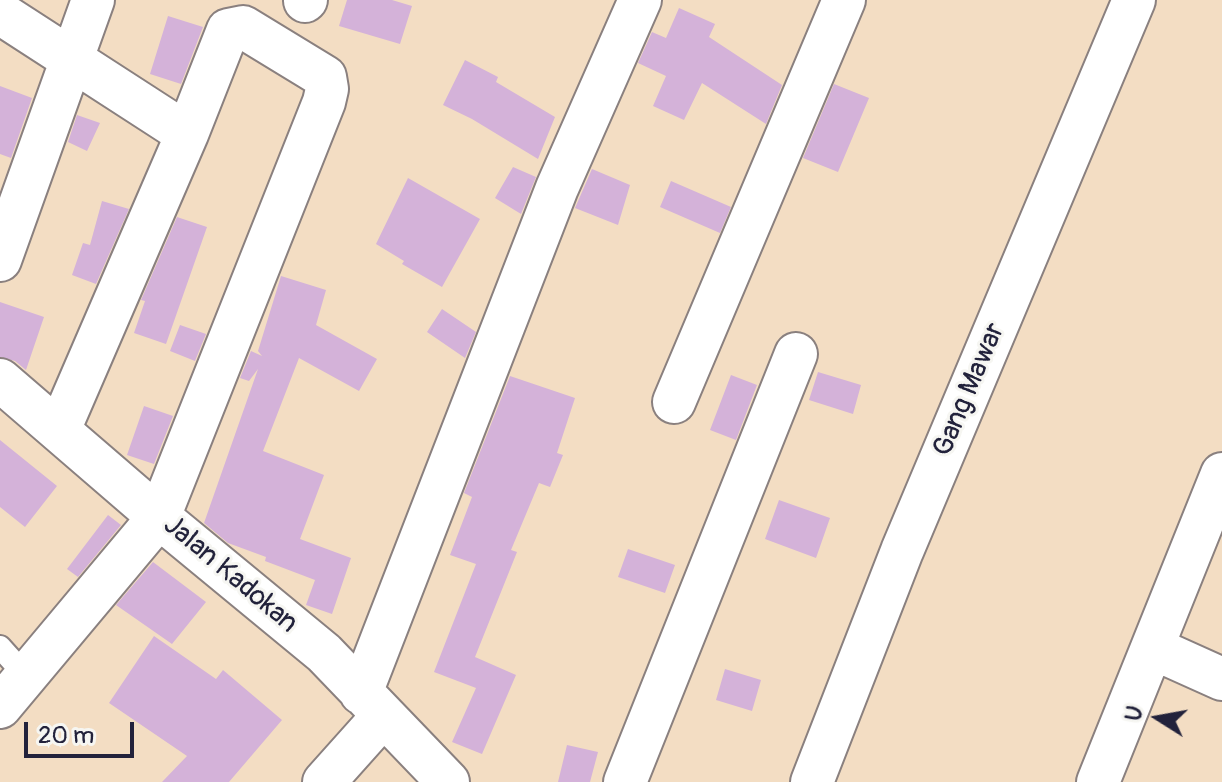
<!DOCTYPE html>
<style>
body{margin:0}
#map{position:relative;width:1222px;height:782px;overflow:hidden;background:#f3ddc3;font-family:Pangolin,sans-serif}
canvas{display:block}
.north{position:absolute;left:1118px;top:678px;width:80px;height:80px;-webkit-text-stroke:6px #f6f6f2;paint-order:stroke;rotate:281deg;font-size:22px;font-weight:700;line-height:32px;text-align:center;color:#22223b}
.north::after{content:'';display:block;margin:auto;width:28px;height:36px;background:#22223b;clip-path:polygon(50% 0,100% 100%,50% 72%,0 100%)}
.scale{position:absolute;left:24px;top:722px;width:110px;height:36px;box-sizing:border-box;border:4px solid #22223b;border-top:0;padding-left:10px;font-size:24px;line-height:28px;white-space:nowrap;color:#22223b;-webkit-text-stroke:6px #f6f6f2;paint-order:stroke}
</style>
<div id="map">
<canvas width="1222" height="782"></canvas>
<div class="north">U</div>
<div class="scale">20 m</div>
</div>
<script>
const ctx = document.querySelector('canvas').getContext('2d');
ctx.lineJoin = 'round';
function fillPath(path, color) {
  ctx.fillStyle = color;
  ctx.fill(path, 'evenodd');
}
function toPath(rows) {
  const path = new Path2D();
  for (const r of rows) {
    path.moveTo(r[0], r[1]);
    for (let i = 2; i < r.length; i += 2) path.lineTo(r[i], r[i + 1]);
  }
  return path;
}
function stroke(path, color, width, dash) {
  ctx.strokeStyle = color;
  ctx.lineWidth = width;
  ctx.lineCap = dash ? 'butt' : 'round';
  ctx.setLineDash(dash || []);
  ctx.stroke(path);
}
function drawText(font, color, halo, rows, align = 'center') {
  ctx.font = font + ' Pangolin,sans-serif';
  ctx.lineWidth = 6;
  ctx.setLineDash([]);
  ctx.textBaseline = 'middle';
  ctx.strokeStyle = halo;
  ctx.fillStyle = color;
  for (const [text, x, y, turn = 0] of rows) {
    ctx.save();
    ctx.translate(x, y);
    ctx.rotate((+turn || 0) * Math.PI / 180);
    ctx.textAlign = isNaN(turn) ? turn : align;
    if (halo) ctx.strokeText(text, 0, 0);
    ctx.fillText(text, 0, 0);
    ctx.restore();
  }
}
const building = toPath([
 [347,0,392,0,412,6,400,44,339,26],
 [679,8,715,24,709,37,782,85,766,124,702,83,684,120,653,106,666,76,638,63,652,32,666,38],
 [168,16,203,27,181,84,150,74],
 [465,60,498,77,496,82,555,117,538,159,472,119,443,105],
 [834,84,869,98,838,172,803,158],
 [0,86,32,98,11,158,0,154],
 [77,115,100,123,87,151,68,142],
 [513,167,536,177,521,214,495,198],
 [592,169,630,185,618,225,575,208],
 [408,178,480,219,442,287,402,264,404,261,376,244],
 [671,181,731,207,720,233,660,207],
 [102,201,129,209,96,284,72,275,83,243,90,245],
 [177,217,207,227,166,344,134,333,145,301,141,300],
 [281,276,326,290,316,325,377,359,359,391,299,358,263,451,324,475,300,539,351,558,332,614,306,605,315,580,265,561,266,557,228,543,204,523,258,369,249,381,240,378,251,351,262,356,258,351],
 [0,302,44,317,26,370,15,361,0,357],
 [442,309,476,332,465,358,427,332],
 [180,325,206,334,195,361,170,351],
 [818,372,861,385,853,414,809,400],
 [731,375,757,385,736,440,710,430],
 [510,376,575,398,557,453,563,455,550,487,539,483,511,550,517,552,475,657,516,675,482,754,452,742,476,688,434,672,476,564,450,555,472,497,464,493],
 [144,406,173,416,154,464,127,455],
 [0,440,57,486,25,527,0,507],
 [779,500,830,518,816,558,765,539],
 [108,515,121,525,78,577,67,569],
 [628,549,675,565,665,593,618,577],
 [153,562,206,602,172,644,116,605],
 [154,636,216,679,223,670,282,720,229,782,162,782,187,756,109,703],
 [725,669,761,680,752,711,716,700],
 [567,745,598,752,590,782,558,782]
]);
const service = toPath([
 [0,647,26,676]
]);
const minor = toPath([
 [305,1,306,0],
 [0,13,187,134],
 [0,260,93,0],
 [0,380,159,517,324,653,448,782],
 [674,402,844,0],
 [1153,648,1222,679],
 [361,693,557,188,640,0],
 [0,707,159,517,324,102,327,89,325,77,243,27,228,30,187,134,59,430],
 [324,782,383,716],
 [625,782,796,354],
 [812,782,902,551,1134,0],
 [1098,782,1222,474]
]);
const streetNames = [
 ["Gang Mawar",970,390,-67],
 ["Jalan Kadokan",230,575,40]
];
fillPath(building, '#d4b2d9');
stroke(service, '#8a807f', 26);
stroke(minor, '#8a807f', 46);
stroke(service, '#fff', 22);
stroke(minor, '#fff', 42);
drawText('28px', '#22223b', '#f6f6f2', streetNames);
</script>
